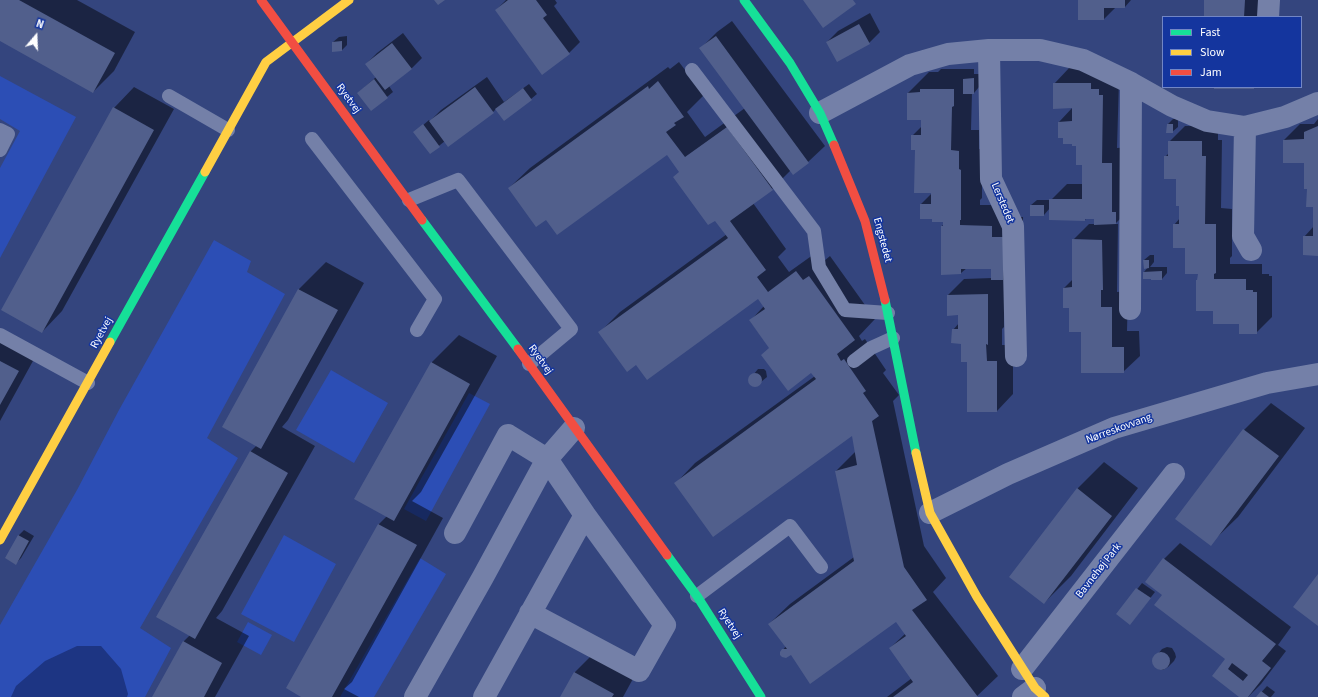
<!DOCTYPE html>
<meta charset="utf-8">
<style>
body{margin:0}
#map{position:relative;width:1318px;height:697px;overflow:hidden;background:#34457e;font-family:"Source Sans 3",sans-serif}
canvas{display:block}
.legend{position:absolute;left:1162px;top:16px;width:140px;height:72px;box-sizing:border-box;background:#14359e;border:1px solid #7286c5;margin:0;padding:5px 7px;list-style:none;font-size:12px;color:#fff}
.legend li{display:flex;align-items:center;gap:8px;height:20px}
.legend b{width:20px;border:1px solid #7286c5}
.north{position:absolute;left:16px;top:16px;width:40px;height:40px;-webkit-text-stroke:3px #14359e;paint-order:stroke;rotate:19deg;font-size:11px;font-weight:700;line-height:16px;text-align:center;color:#fff}
.north::after{content:'';display:block;margin:auto;width:14px;height:18px;background:#fff;clip-path:polygon(50% 0,100% 100%,50% 72%,0 100%)}
</style>
<div id="map">
<canvas width="1318" height="697"></canvas>
<ul class="legend">
<li><b style="height:5px;background:#16e098"></b>Fast</li>
<li><b style="height:5px;background:#ffcf43"></b>Slow</li>
<li><b style="height:5px;background:#f24e42"></b>Jam</li>
</ul>
<div class="north">N</div>
</div>
<script>
const ctx = document.querySelector('canvas').getContext('2d');
ctx.lineJoin = 'round';
function fillPath(path, color) {
  ctx.fillStyle = color;
  ctx.fill(path, 'evenodd');
}
function toPath(rows) {
  const path = new Path2D();
  for (const r of rows) {
    if (r.length === 3) {
      path.moveTo(r[0] + r[2], r[1]);
      path.arc(r[0], r[1], r[2], 0, 2 * Math.PI);
      continue;
    }
    path.moveTo(r[0], r[1]);
    for (let i = 2; i < r.length; i += 2) path.lineTo(r[i], r[i + 1]);
  }
  return path;
}
function stroke(path, color, width, dash) {
  ctx.strokeStyle = color;
  ctx.lineWidth = width;
  ctx.lineCap = dash ? 'butt' : 'round';
  ctx.setLineDash(dash || []);
  ctx.stroke(path);
}
function drawText(font, color, halo, rows, align = 'center') {
  ctx.font = font + ' "Source Sans 3",sans-serif';
  ctx.lineWidth = 3;
  ctx.setLineDash([]);
  ctx.textBaseline = 'middle';
  ctx.strokeStyle = halo;
  ctx.fillStyle = color;
  for (const [text, x, y, turn = 0] of rows) {
    ctx.save();
    ctx.translate(x, y);
    ctx.rotate((+turn || 0) * Math.PI / 180);
    ctx.textAlign = isNaN(turn) ? turn : align;
    if (halo) ctx.strokeText(text, 0, 0);
    ctx.fillText(text, 0, 0);
    ctx.restore();
  }
}
const green = toPath([
 [0,76,76,117,0,258,0,168,20,131,0,119],
 [214,240,251,261,247,272,285,294,207,438,238,458,140,628,171,648,145,697,0,697,0,625,77,490,119,410],
 [331,370,388,403,354,463,296,430],
 [469,393,490,404,426,521,404,509],
 [284,535,336,564,294,642,241,614],
 [420,558,446,574,374,697,340,697],
 [248,622,272,635,261,655,237,642]
]);
const water = toPath([
 [77,646,101,646,121,669,128,694,127,697,11,697,16,686,45,661]
]);
const shadow = toPath([
 [0,0,77,0,135,32,114,71,93,92,0,40],
 [506,0,555,0,557,3,554,6,580,42,569,53,496,10],
 [1079,0,1131,0,1125,7,1116,7,1104,19],
 [1205,0,1260,0,1269,17,1205,17],
 [870,13,880,32,869,43,827,42,838,31],
 [732,21,825,146,808,162,793,173,791,170,772,189,753,203,786,249,778,257,789,272,817,252,824,261,830,256,875,319,859,336,862,341,865,339,886,370,883,373,899,395,893,401,924,546,946,578,933,592,998,676,976,697,887,697,912,678,890,648,906,633,897,620,791,653,783,650,786,646,769,624,790,604,854,557,836,471,856,451,853,434,675,484,695,463,815,376,812,372,770,348,750,321,764,306,758,297,637,364,600,332,620,312,727,234,667,153,546,219,509,188,530,168,668,67,670,69,679,62,704,95,687,112,705,137,745,108,701,48,717,32],
 [403,33,422,58,411,69,389,86,393,92,371,110,358,93,376,77,366,64,377,53],
 [347,36,347,45,342,50,333,51,333,42,339,37],
 [1070,67,1119,80,1117,148,1128,147,1132,207,1115,224,1118,224,1117,292,1128,291,1127,331,1139,331,1140,356,1123,372,1082,331,1070,307,1064,288,1073,279,1073,240,1089,224,1095,224,1095,218,1086,218,1085,220,1050,208,1044,215,1031,215,1031,205,1037,200,1051,200,1067,184,1083,184,1083,164,1077,145,1064,137,1059,122,1073,107,1054,84],
 [941,69,974,69,974,74,979,74,979,87,974,93,972,93,971,130,979,130,979,149,982,149,982,198,980,200,980,205,1012,205,1012,217,1023,217,1023,258,1004,278,1004,327,1002,329,1002,345,1013,345,1013,394,997,411,968,361,962,343,953,330,959,323,959,314,948,295,964,279,992,278,992,268,967,268,961,273,942,226,944,224,944,221,933,218,921,204,932,193,912,136,922,126,922,119,908,93,929,72,938,72],
 [487,77,504,102,529,84,537,94,531,99,496,109,493,112,445,141,430,153,415,132,429,120,430,121,441,110],
 [134,87,174,109,62,311,42,332,114,108],
 [1173,119,1178,119,1178,127,1172,132,1168,124],
 [1318,119,1318,255,1304,237,1314,226,1314,206,1308,188,1305,162,1284,140,1300,124,1314,124],
 [1185,126,1218,126,1218,140,1222,140,1221,208,1232,209,1232,256,1230,258,1230,264,1262,264,1262,274,1269,274,1269,276,1272,276,1272,317,1256,333,1214,310,1199,273,1174,225,1180,218,1177,178,1165,157,1169,153,1169,142],
 [1150,255,1154,255,1154,262,1150,267,1167,267,1167,273,1162,279,1144,272,1148,267,1144,260],
 [326,262,364,283,288,420,282,427,315,446,222,611,216,618,249,636,215,697,153,697,183,642,190,635,250,452,257,445,223,427,299,289],
 [0,329,39,350,0,421],
 [459,335,497,356,421,492,412,501,443,518,352,682,344,689,359,697,304,697,287,688,379,524,387,516,432,362],
 [758,369,764,369,766,371,767,377,756,386,754,386,750,382,749,380],
 [1271,403,1305,428,1238,517,1210,544,1244,430],
 [1104,462,1138,488,1071,576,1044,603,1077,489],
 [24,530,34,536,21,558,15,564,6,558,19,535],
 [1180,543,1291,627,1278,645,1286,651,1261,684,1248,697,1241,697,1213,676,1226,659,1164,595,1146,582,1164,559],
 [1142,583,1155,592,1130,624,1118,614],
 [602,645,640,666,623,697,561,697,575,672],
 [1167,647,1172,648,1175,653,1176,657,1174,661,1168,667,1163,670,1158,669,1154,665,1153,660,1162,649],
 [1267,686,1275,692,1271,697,1257,697]
]);
const building = toPath([
 [0,0,19,0,115,53,93,93,0,41],
 [434,0,445,0,438,5],
 [508,0,536,0,547,15,543,18,570,54,542,75,495,10],
 [803,0,853,0,856,4,823,28],
 [1078,0,1125,0,1125,8,1104,8,1104,20,1078,20],
 [1204,0,1245,0,1244,17,1204,17],
 [859,24,870,44,837,62,826,42],
 [716,36,809,163,793,175,699,48],
 [342,41,342,51,332,52,332,42],
 [392,43,412,69,385,90,365,64],
 [974,78,974,94,963,94,963,79],
 [374,79,388,98,371,111,357,93],
 [658,81,684,117,674,123,676,125,666,132,685,157,727,127,773,190,730,221,766,270,757,277,768,292,796,271,803,280,809,276,855,340,837,354,841,361,844,359,866,391,863,393,879,416,872,421,904,567,927,600,912,610,978,697,893,697,913,682,889,648,906,636,896,622,810,684,791,655,786,658,782,657,780,655,780,652,782,649,787,649,768,624,854,561,835,471,857,465,852,436,713,537,674,483,816,379,811,373,788,391,761,355,769,348,749,320,765,309,758,299,647,380,636,365,627,372,598,332,728,238,715,221,708,225,673,177,679,172,667,155,557,235,546,220,536,227,508,188,648,86,649,89],
 [1053,83,1091,83,1091,89,1099,89,1099,95,1103,95,1102,163,1112,163,1112,212,1116,212,1116,224,1094,225,1094,219,1085,219,1085,221,1049,220,1049,199,1082,199,1082,165,1076,165,1076,146,1072,146,1072,144,1063,144,1063,138,1058,138,1058,122,1072,121,1072,108,1053,109],
 [475,87,494,113,448,147,429,121],
 [1214,87,1254,87,1254,89,1214,89],
 [523,88,532,100,504,121,495,109],
 [920,89,954,89,954,106,952,107,951,150,959,151,959,169,961,170,961,220,960,220,960,225,992,226,992,237,1003,237,1003,280,991,280,991,269,961,269,961,274,941,275,941,226,943,226,943,222,932,222,932,219,920,219,920,204,931,204,931,193,914,193,915,150,911,150,911,135,921,135,921,120,907,120,907,93,920,92],
 [113,107,154,130,42,333,1,310],
 [423,124,440,147,430,154,413,132],
 [1167,124,1173,124,1173,133,1166,133],
 [1318,126,1318,256,1303,255,1303,236,1313,236,1313,207,1306,207,1307,189,1304,189,1304,163,1283,163,1283,140,1304,139,1304,132],
 [1168,141,1202,141,1202,156,1206,156,1205,224,1216,224,1216,273,1214,274,1214,279,1246,279,1246,290,1253,290,1253,292,1257,292,1257,334,1239,334,1239,324,1213,324,1213,311,1196,311,1196,280,1197,280,1198,274,1185,274,1185,248,1173,248,1173,224,1179,224,1179,206,1176,206,1176,179,1164,179,1164,156,1168,156],
 [1030,205,1044,205,1044,216,1030,216],
 [1072,239,1102,240,1103,290,1101,290,1101,307,1112,307,1112,347,1124,347,1124,373,1081,373,1081,332,1069,332,1069,308,1063,308,1063,288,1072,287],
 [1143,260,1149,260,1149,268,1144,269],
 [1162,271,1162,280,1151,280,1151,279,1143,279,1143,272],
 [298,289,338,310,261,449,222,427],
 [988,294,988,345,986,344,987,361,997,361,997,412,967,412,967,362,961,362,961,344,951,343,952,329,958,329,958,315,947,316,947,295],
 [0,361,19,371,0,405],
 [431,362,470,384,394,521,354,499],
 [755,380,7],
 [1243,429,1279,456,1211,546,1175,519],
 [250,451,288,473,195,639,156,617],
 [1077,488,1112,516,1044,604,1009,577],
 [378,524,417,545,332,697,301,697,286,688],
 [18,535,29,541,16,565,5,558],
 [1163,558,1276,644,1262,661,1271,668,1248,697,1239,697,1212,676,1225,659,1154,605,1162,595,1145,582],
 [1232,663,1248,675,1243,681,1228,669],
 [1318,574,1318,626,1293,607],
 [1136,588,1151,598,1130,625,1116,614],
 [183,641,222,663,204,697,152,697],
 [1161,661,9],
 [574,672,614,694,612,697,560,697],
 [1261,691,1269,697,1256,697]
]);
const lane = toPath([
 [692,70,814,231,819,267,845,310,888,313],
 [169,96,228,130],
 [0,130,8,134,0,150],
 [312,139,435,299,417,330],
 [409,200,458,180,571,329,529,364],
 [0,335,88,383],
 [854,361,871,348,893,338],
 [697,596,790,526,821,567]
]);
const street = toPath([
 [1268,17,1269,0],
 [989,50,991,179,1013,226,1016,356],
 [820,113,910,65,948,54,989,50,1040,50,1083,60,1131,83,1172,106,1207,121,1245,127,1285,117,1318,103],
 [1245,127,1243,236,1251,250],
 [1130,309,1131,83],
 [930,513,1008,474,1114,428,1267,383,1318,374],
 [455,533,508,435,547,459,585,515,665,625,639,671,530,613],
 [1022,669,1174,474],
 [415,697,483,577,547,459,574,428],
 [484,697,585,515],
 [1023,697,1035,688]
]);
const fast = toPath([
 [744,0,790,63,820,113,834,145],
 [422,220,518,349],
 [885,300,916,453],
 [110,342,205,172],
 [667,555,697,596,761,697]
]);
const slow = toPath([
 [205,172,266,62,349,0],
 [916,453,930,513,977,597,1035,688,1045,697],
 [0,540,110,342]
]);
const jam = toPath([
 [261,0,422,220],
 [834,145,865,221,885,300],
 [518,349,667,555]
]);
const streetNames = [
 ["Ryetvej",348,99,54],
 ["Lerstedet",1002,203,67],
 ["Engstedet",882,240,75],
 ["Ryetvej",102,333,-61],
 ["Ryetvej",540,360,54],
 ["Nørreskovvang",1119,429,-20],
 ["Bavnehøj Park",1099,571,-52],
 ["Ryetvej",729,624,57]
];
fillPath(green, '#2c4eb5');
fillPath(water, '#1d3583');
fillPath(shadow, '#0007');
fillPath(building, '#515f8c');
stroke(lane, '#7480a8', 14);
stroke(street, '#7480a8', 22);
stroke(fast, '#16e098', 9);
stroke(slow, '#ffcf43', 9);
stroke(jam, '#f24e42', 9);
drawText('11px', '#fff', '#14359e', streetNames);
</script>
